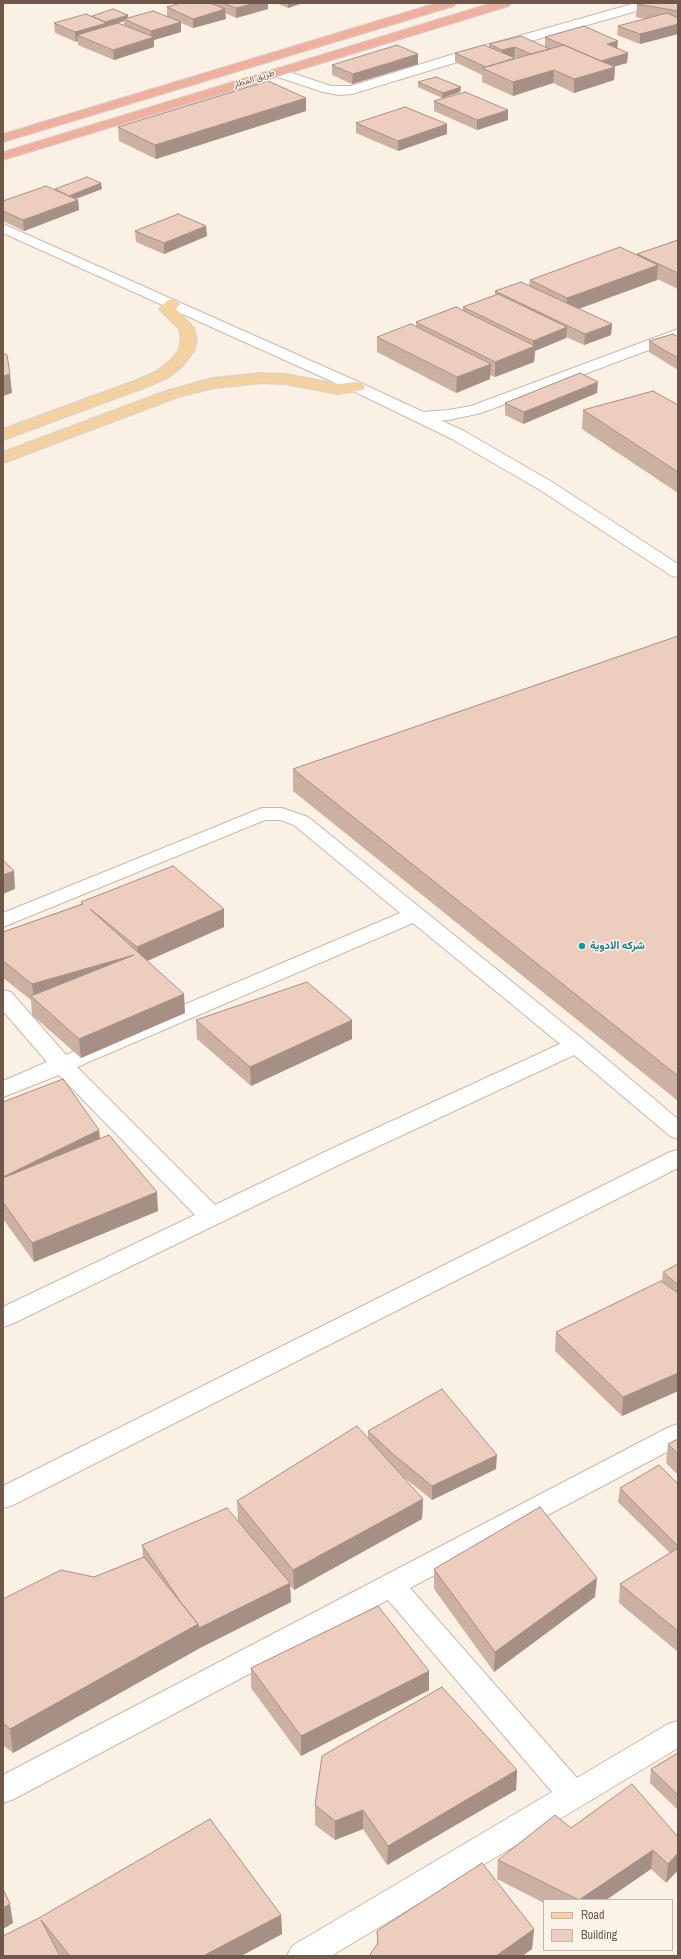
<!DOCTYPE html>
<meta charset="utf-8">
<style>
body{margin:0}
#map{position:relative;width:681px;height:1959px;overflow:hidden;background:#faf0e4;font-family:"Archivo Narrow",sans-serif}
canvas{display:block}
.frame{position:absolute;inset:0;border:4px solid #70574c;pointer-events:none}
.legend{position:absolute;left:543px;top:1899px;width:130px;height:52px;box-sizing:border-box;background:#fdf4e9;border:1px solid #c5b5aa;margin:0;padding:5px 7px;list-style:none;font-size:12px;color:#70574c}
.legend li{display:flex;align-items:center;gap:8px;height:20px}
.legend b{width:20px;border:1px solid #c5b5aa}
</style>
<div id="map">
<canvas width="681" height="1959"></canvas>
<div class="frame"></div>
<ul class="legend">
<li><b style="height:5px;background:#f4d1a1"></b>Road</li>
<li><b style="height:11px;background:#edcebe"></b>Building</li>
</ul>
</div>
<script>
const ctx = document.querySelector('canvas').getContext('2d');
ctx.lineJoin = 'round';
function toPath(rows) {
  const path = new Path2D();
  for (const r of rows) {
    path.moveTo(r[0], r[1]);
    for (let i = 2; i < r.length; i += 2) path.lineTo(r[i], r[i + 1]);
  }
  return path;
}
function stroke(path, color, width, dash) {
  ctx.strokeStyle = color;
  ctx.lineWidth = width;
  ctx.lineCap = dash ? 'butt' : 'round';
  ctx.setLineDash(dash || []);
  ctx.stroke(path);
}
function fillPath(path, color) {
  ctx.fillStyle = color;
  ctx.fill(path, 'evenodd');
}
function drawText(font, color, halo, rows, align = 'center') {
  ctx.font = font + ' "Archivo Narrow",Vazirmatn,sans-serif';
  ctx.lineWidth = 3;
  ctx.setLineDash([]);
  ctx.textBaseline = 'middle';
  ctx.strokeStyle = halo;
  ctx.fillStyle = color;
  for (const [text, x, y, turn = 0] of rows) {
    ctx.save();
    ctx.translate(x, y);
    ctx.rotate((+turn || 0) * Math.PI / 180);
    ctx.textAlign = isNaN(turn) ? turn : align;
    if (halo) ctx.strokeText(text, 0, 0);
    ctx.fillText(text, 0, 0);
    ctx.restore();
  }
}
const street = toPath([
 [636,3,656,3,654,6,454,63,352,94,339,95,323,92,272,75,271,72,277,68,331,86,351,86,444,57,636,3],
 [678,329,678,339,481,413,449,420,422,422,416,420,414,417,416,414,422,412,449,410,471,406,678,329],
 [262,808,282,808,308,817,584,1040,678,1119,678,1139,670,1136,574,1055,349,1160,12,1324,3,1327,3,1307,195,1215,59,1075,3,1097,3,1081,47,1062,3,1011,3,990,11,992,66,1055,400,913,294,825,280,820,265,820,3,927,3,913,262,808],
 [413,923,560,1044,333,1148,215,1205,77,1067,413,923],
 [678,1150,678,1168,13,1505,3,1508,3,1486,670,1152,678,1150],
 [678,1424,678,1446,410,1588,577,1778,668,1724,678,1721,678,1748,331,1956,287,1956,292,1946,552,1792,388,1600,14,1799,3,1803,3,1775,669,1427,678,1424]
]);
const secondary = toPath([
 [3,224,363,384,464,431,552,482,678,564,678,577,672,576,540,490,452,439,351,390,3,233,3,224]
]);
const primary = toPath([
 [172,299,177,301,180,304,176,309,194,328,197,340,194,351,183,366,169,377,149,386,3,440,3,429,137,380,157,371,171,360,178,351,181,340,179,329,159,309,167,301,172,299],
 [261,373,285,374,338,384,357,382,363,384,365,387,363,390,338,394,285,384,261,383,214,388,178,397,3,463,3,452,166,391,213,378,261,373]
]);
const highway = toPath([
 [437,3,456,3,454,6,3,142,3,134,437,3],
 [492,3,511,3,509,6,3,160,3,152,492,3]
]);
const wall = toPath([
 [181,3,268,3,268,9,236,18,225,13,226,19,193,28,181,23,181,32,154,40,154,47,114,60,78,45,78,41,76,42,55,33,54,23,92,16,128,18,167,16,167,7],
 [124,21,124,25,118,23],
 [276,3,303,3,288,8],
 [678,3,678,34,640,44,617,35,618,26,645,19,636,17,637,4],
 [545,37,617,49,628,53,627,63,615,66,614,80,574,93,553,83,513,96,482,82,482,75,455,62,455,53,489,47,489,44,545,46],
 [512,57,514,57,518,58,515,59],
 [418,64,352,84,332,75,332,65],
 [418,82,461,87,460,92,442,98,418,87],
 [306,98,306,111,156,159,119,141,118,127],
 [434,101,508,120,477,130,434,111],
 [356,123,447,124,447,134,398,151,356,133],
 [55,189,102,189,76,199,78,200,79,210,24,231,3,221,3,201],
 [135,231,207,236,164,254,136,242],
 [678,240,678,289,657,279,657,280,579,309,612,324,611,335,584,345,566,337,566,338,535,351,534,362,495,377,490,375,490,379,456,393,377,352,377,337,416,326,416,322,463,311,463,307,495,295,495,291,529,285,530,280,637,255,637,254],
 [678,337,678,370,649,352,649,341],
 [597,393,523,424,505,415,505,403],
 [678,405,678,493,582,429,583,410],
 [678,636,678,1101,293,791,293,769],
 [81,902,224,909,224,927,147,961,185,1013,81,1058,32,1015,31,1000,3,978,3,932,81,904],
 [196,1020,352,1039,251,1086,197,1039],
 [3,1102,100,1138,158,1211,34,1262,3,1219],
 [678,1264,678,1391,622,1416,555,1351,556,1332,662,1282,663,1272],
 [368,1431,496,1469,432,1500,401,1475,423,1499,422,1519,294,1590,290,1586,291,1602,200,1648,13,1753,3,1745,3,1599,94,1577,143,1557,142,1545,238,1521,237,1501,368,1439],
 [678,1439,678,1475,666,1463,668,1444],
 [678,1484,678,1652,619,1603,620,1584,670,1553,618,1502,620,1488],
 [434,1569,595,1597,494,1672,434,1589],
 [251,1668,429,1690,301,1756,251,1688],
 [678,1753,678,1810,650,1783,651,1769],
 [517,1770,516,1790,387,1865,363,1829,335,1840,315,1825,315,1805],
 [571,1828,678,1837,678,1870,666,1883,651,1869,606,1900,544,1900,544,1903,497,1879,498,1860],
 [281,1915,282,1934,241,1956,3,1956,39,1918],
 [534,1929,532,1949,522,1956,369,1956,377,1945,377,1931]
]);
const shadedWall = toPath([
 [255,3,268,3,268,9,236,18,236,8],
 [288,3,303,3,288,8],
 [225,9,226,19,193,28,193,19],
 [128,15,128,20,124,19,124,21,77,35,78,41,76,42,75,32],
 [181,22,181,32,154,40,154,47,114,60,113,50,151,38,151,31],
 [678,24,678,34,640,44,640,34],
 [618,41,617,51,607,44],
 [515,47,514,57,502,60,502,50],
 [628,53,627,63,599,71,600,61],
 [418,54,418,64,352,84,353,74],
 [515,58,514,68,486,70,486,67],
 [615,67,614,80,574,93,574,79],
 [554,70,553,83,513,96,513,82],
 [461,87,460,92,442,98,443,93],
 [306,98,306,111,156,159,155,145],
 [508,110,508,120,477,130,477,120],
 [447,124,447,134,398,151,398,141],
 [101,183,102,189,64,203,64,198],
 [78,200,79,210,24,231,23,220],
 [206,226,207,236,164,254,164,243],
 [658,265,657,280,567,313,567,298],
 [612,324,611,335,584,345,585,334],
 [567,327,566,338,535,351,534,362,495,377,495,362,533,347,533,341],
 [491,364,490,379,456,393,457,377],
 [10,374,12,393,3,396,3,376],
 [598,382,597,393,523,424,524,412],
 [14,871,15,889,3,894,3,875],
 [224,909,224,927,138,965,137,947],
 [134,955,34,999,32,984],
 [184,994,185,1013,81,1058,79,1039],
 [352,1020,352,1039,251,1086,250,1067],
 [99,1130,101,1149,3,1177],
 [157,1192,158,1211,34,1262,32,1243],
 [678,1373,678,1391,622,1416,623,1397],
 [497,1455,496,1469,432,1500,432,1486],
 [423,1499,422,1519,294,1590,293,1570],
 [597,1578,595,1597,494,1672,495,1652],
 [290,1583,291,1602,200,1648,13,1753,10,1729,198,1624],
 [429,1671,429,1690,301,1756,301,1736],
 [517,1770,516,1790,387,1865,388,1846],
 [363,1810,363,1829,335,1840,335,1821],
 [653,1850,651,1869,606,1900,579,1900],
 [678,1853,678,1870,666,1883,668,1864],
 [10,1904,13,1923,3,1929,3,1908],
 [281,1915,282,1934,241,1956,203,1956],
 [534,1929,532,1949,522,1956,496,1956]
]);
const building = toPath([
 [181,3,210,3,225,9,193,19,167,7,181,3],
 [223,3,255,3,236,8,223,3],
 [640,3,678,3,678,11,637,4,640,3],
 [113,9,128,15,105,22,92,16,113,9],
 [153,11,181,22,151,31,124,19,153,11],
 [667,13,678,18,678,24,640,34,618,26,667,13],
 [86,14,107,23,75,32,54,23,86,14],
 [118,23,154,37,113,50,77,35,118,23],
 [584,26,618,41,607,44,628,53,601,61,545,37,584,26],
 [521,36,550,49,531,54,515,47,502,50,489,44,521,36],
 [397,45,418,54,353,74,332,65,397,45],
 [484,45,515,58,486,67,455,53,484,45],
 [564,45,615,67,574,79,554,70,513,82,482,68,564,45],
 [436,77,461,87,443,93,418,82,436,77],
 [268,81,306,98,155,145,118,127,268,81],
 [465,92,508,110,477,120,434,101,465,92],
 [405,107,447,124,398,141,356,123,405,107],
 [87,177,101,183,69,196,55,189,87,177],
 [46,186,78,200,23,220,3,211,3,201,46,186],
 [178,214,206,226,164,243,135,231,178,214],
 [678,240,678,273,637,254,678,240],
 [620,247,658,265,567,298,530,280,620,247],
 [521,282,612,324,585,334,495,291,521,282],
 [498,294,567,327,533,341,463,307,498,294],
 [456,307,535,346,495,362,416,322,456,307],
 [411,324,491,364,457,377,377,337,411,324],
 [673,334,678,337,678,358,649,341,673,334],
 [3,353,7,355,10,374,3,376,3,353],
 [580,373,598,382,524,412,505,403,580,373],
 [653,391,678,405,678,472,583,410,653,391],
 [678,636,678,1076,293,769,678,636],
 [3,860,14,871,3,875,3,860],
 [173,866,224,909,137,947,90,909,184,994,79,1039,31,996,134,955,32,984,3,961,3,932,83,904,81,902,173,866],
 [307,982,352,1020,250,1067,196,1020,307,982],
 [63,1079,99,1130,3,1177,3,1102,63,1079],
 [109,1135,157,1192,32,1243,3,1202,3,1178,109,1135],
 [678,1264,678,1285,663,1272,678,1264],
 [661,1281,678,1293,678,1373,623,1397,556,1332,661,1281],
 [442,1389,497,1455,432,1486,393,1454,368,1431,442,1389],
 [357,1426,423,1499,293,1570,237,1501,357,1426],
 [678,1439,678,1454,668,1444,678,1439],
 [659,1465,678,1484,678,1546,620,1488,659,1465],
 [540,1507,597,1578,495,1652,434,1569,540,1507],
 [227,1508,290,1583,199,1628,198,1624,182,1604,142,1545,227,1508],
 [678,1548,678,1631,620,1584,678,1548],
 [144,1557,198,1624,10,1729,3,1723,3,1599,61,1570,94,1577,144,1557],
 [378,1606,429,1671,301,1736,251,1668,378,1606],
 [442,1687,517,1770,388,1846,363,1810,335,1821,315,1805,322,1756,442,1687],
 [678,1753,678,1795,651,1769,678,1753],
 [632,1784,678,1837,678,1853,668,1864,653,1850,579,1900,498,1860,555,1815,571,1828,632,1784],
 [210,1819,281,1915,203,1956,70,1956,41,1920,60,1956,3,1956,3,1936,39,1918,210,1819],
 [482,1863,534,1929,496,1956,369,1956,378,1943,377,1931,482,1863],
 [3,1889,10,1904,3,1908,3,1889]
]);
const markers = [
 [582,946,4,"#0f9aa8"]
];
const farStreetnames = [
 ["طريق المطار",254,79,-17]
];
const cultureNames = [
 ["شركه الادوية",590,946]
];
stroke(street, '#cab8ab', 2);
stroke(secondary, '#cfb9ac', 2);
stroke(primary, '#d7d0cd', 2);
stroke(highway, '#d7d0cd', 2);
fillPath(street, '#fff');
fillPath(secondary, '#fff');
fillPath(primary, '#f4d1a1');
fillPath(highway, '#efb09f');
fillPath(wall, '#ccb1a3');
fillPath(shadedWall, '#a69085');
fillPath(building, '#edcebe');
stroke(building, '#a69085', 1);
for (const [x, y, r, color] of markers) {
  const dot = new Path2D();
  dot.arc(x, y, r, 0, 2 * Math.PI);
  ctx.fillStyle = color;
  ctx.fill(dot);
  stroke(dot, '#fdf4e9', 1.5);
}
drawText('9px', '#70574c', '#fdf4e9', farStreetnames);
drawText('bold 11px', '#0d838f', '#fdf4e9', cultureNames, 'left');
</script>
